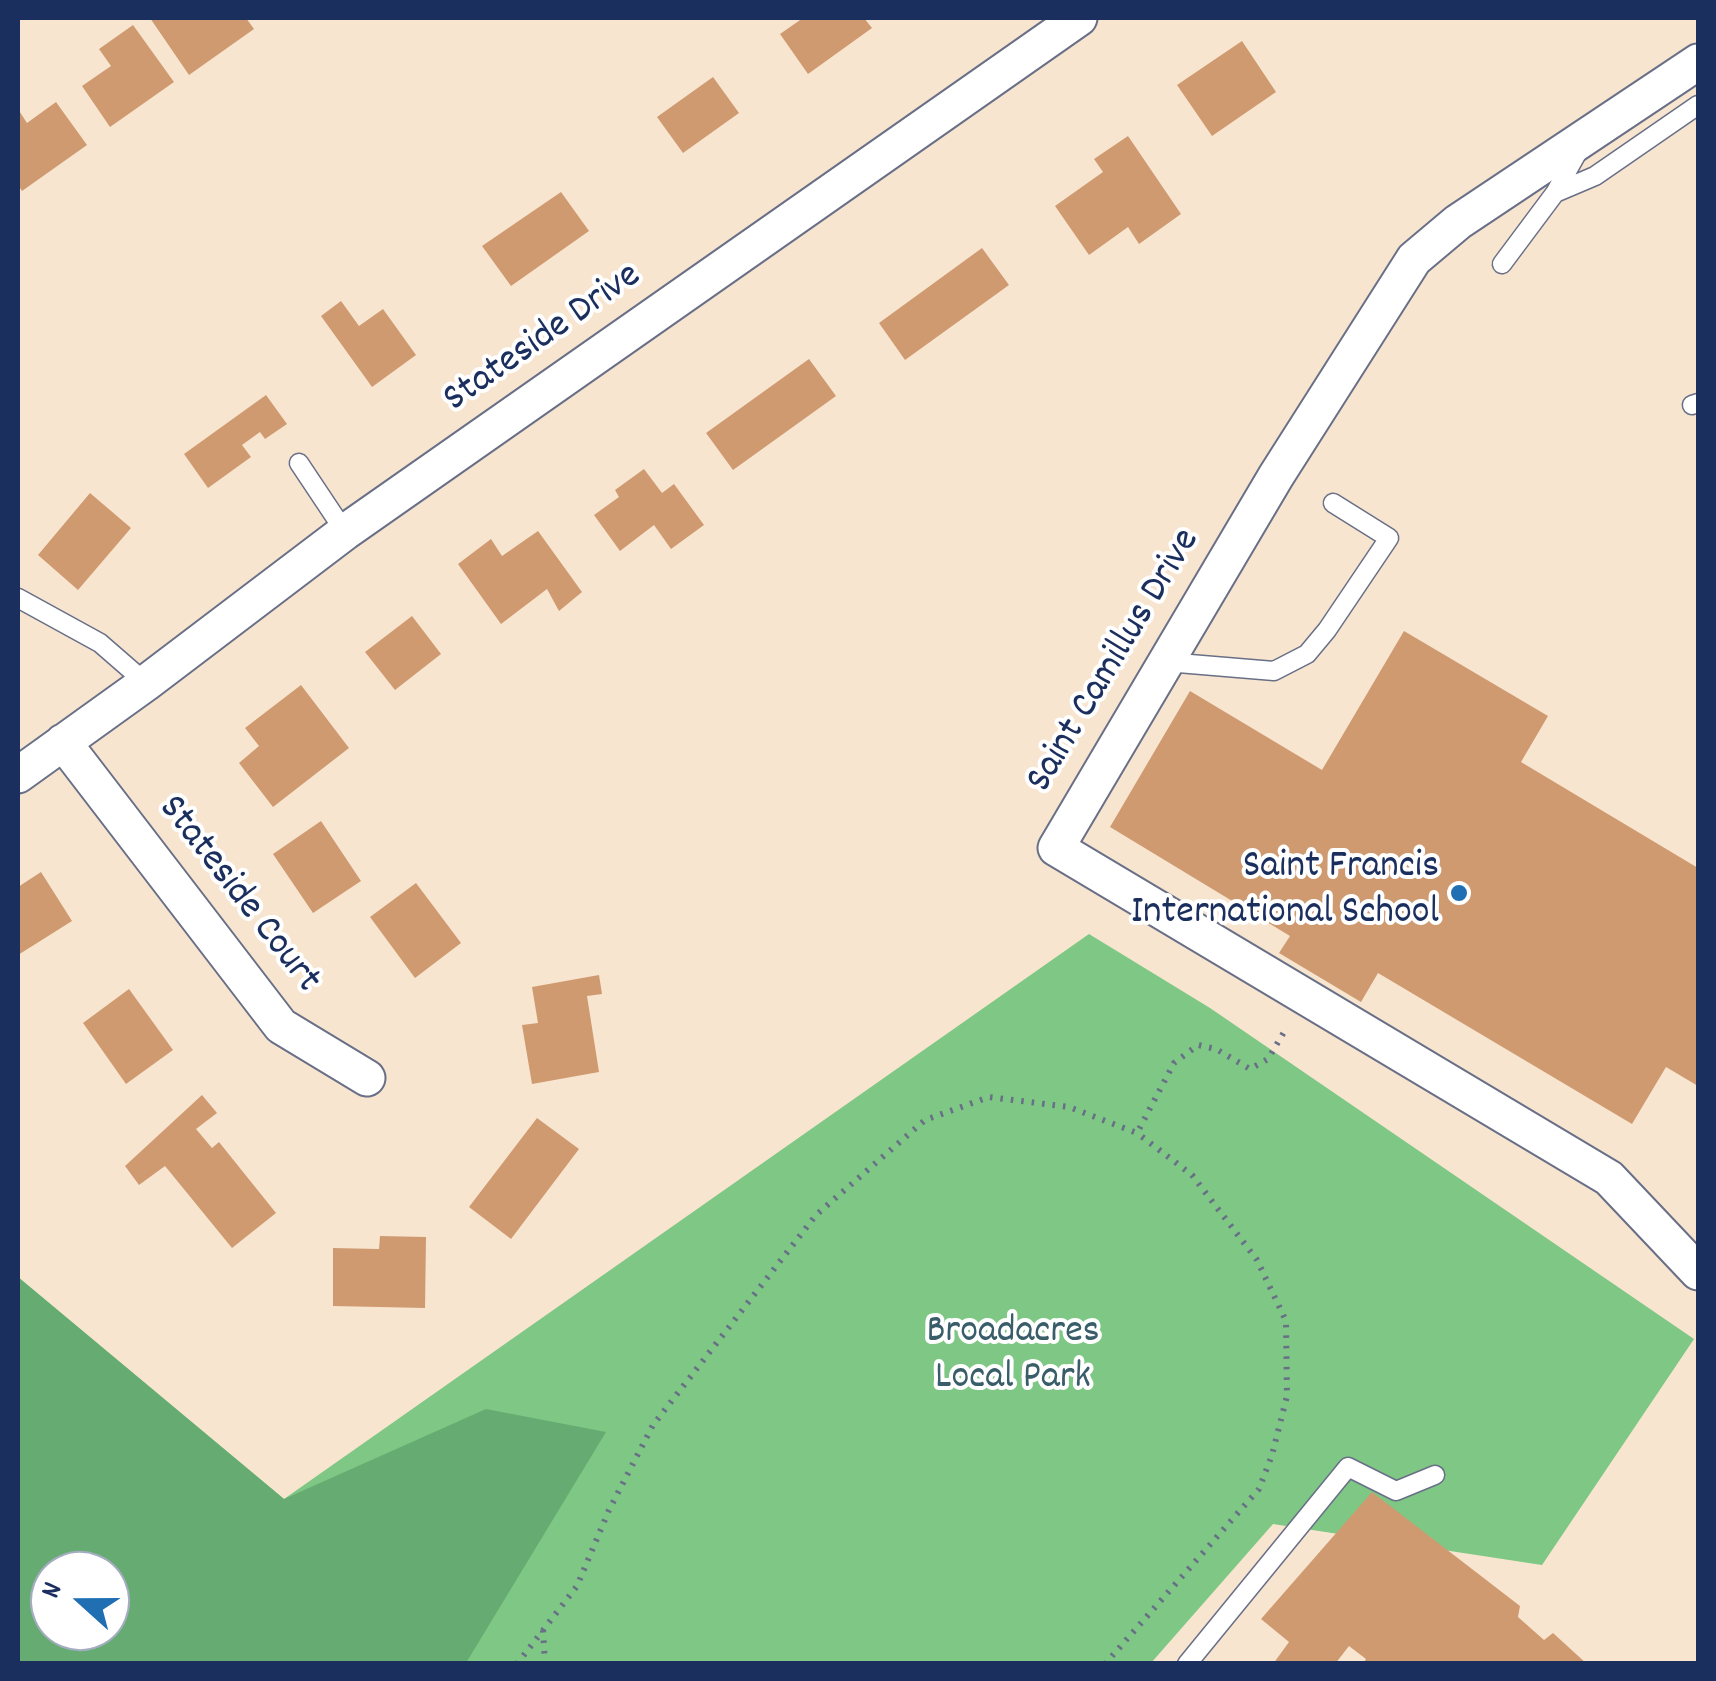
<!DOCTYPE html>
<style>
body{margin:0}
#map{position:relative;width:1716px;height:1681px;overflow:hidden;background:#f7e5d0;font-family:Dekko,sans-serif}
canvas{display:block}
.frame{position:absolute;inset:0;border:20px solid #1b2f5e;pointer-events:none}
.north{position:absolute;left:30px;top:1551px;width:100px;height:100px;box-sizing:border-box;background:#fff;border:2px solid #a4acbf;border-radius:50%;rotate:291deg;font-size:28px;font-weight:700;line-height:40px;text-align:center;color:#1b2f5e}
.north::after{content:'';display:block;margin:auto;width:35px;height:45px;background:#1f6fb2;clip-path:polygon(50% 0,100% 100%,50% 72%,0 100%)}
</style>
<div id="map">
<canvas width="1716" height="1681"></canvas>
<div class="frame"></div>
<div class="north">N</div>
</div>
<script>
const ctx = document.querySelector('canvas').getContext('2d');
ctx.lineJoin = 'round';
function fillPath(path, color) {
  ctx.fillStyle = color;
  ctx.fill(path, 'evenodd');
}
function toPath(rows) {
  const path = new Path2D();
  for (const r of rows) {
    path.moveTo(r[0], r[1]);
    for (let i = 2; i < r.length; i += 2) path.lineTo(r[i], r[i + 1]);
  }
  return path;
}
function stroke(path, color, width, dash) {
  ctx.strokeStyle = color;
  ctx.lineWidth = width;
  ctx.lineCap = dash ? 'butt' : 'round';
  ctx.setLineDash(dash || []);
  ctx.stroke(path);
}
function drawText(font, color, halo, rows, align = 'center') {
  ctx.font = font + ' Dekko,sans-serif';
  ctx.lineWidth = 8;
  ctx.setLineDash([]);
  ctx.textBaseline = 'middle';
  ctx.strokeStyle = halo;
  ctx.fillStyle = color;
  for (const [text, x, y, turn = 0] of rows) {
    ctx.save();
    ctx.translate(x, y);
    ctx.rotate((+turn || 0) * Math.PI / 180);
    ctx.textAlign = isNaN(turn) ? turn : align;
    if (halo) ctx.strokeText(text, 0, 0);
    ctx.fillText(text, 0, 0);
    ctx.restore();
  }
}
const green = toPath([
 [1089,934,1210,1008,1694,1339,1542,1565,1273,1524,1151,1663,18,1664,18,1277,284,1499],
 [50,1571,110,1571,110,1631,50,1631]
]);
const forest = toPath([
 [18,1277,284,1499,486,1409,606,1432,466,1663,18,1663],
 [50,1571,110,1571,110,1631,50,1631]
]);
const building = toPath([
 [150,18,246,18,254,29,189,75],
 [803,18,864,18,872,28,808,74,780,34],
 [133,25,174,82,110,127,82,86,111,66,99,49],
 [1242,41,1276,92,1212,136,1177,85],
 [713,77,739,113,683,153,657,117],
 [56,102,87,145,22,191,18,185,18,109,27,123],
 [1128,136,1181,214,1139,244,1128,227,1089,255,1055,206,1103,172,1094,159],
 [561,192,589,231,511,286,482,246],
 [982,248,1009,285,905,360,879,323],
 [341,301,359,326,383,309,416,355,372,387,321,316],
 [809,359,836,396,733,470,706,433],
 [266,395,287,424,265,439,260,432,242,445,251,457,208,488,184,454],
 [644,469,662,493,674,484,704,525,671,549,654,525,620,551,594,515,619,497,615,490],
 [90,493,131,528,78,590,38,555],
 [538,531,582,592,559,611,547,589,501,624,458,564,491,539,502,556],
 [412,616,441,654,395,690,365,652],
 [1404,631,1548,716,1521,762,1698,868,1698,1086,1666,1067,1632,1124,1378,973,1361,1002,1279,953,1290,936,1110,827,1190,691,1322,770],
 [301,685,349,748,273,807,239,763,259,746,245,728],
 [321,821,361,881,313,913,273,854],
 [41,872,72,921,18,955,18,887],
 [416,883,461,943,415,978,370,917],
 [599,975,602,994,587,996,599,1072,532,1084,522,1025,538,1023,532,987],
 [129,989,173,1050,126,1084,83,1023],
 [202,1095,217,1113,196,1129,212,1148,219,1142,276,1213,232,1248,165,1166,139,1185,125,1166],
 [537,1118,579,1149,511,1239,469,1207],
 [380,1236,426,1237,425,1308,333,1306,333,1248,379,1249],
 [1372,1492,1520,1606,1518,1617,1544,1640,1553,1633,1587,1664,1363,1664,1366,1659,1349,1646,1335,1664,1273,1664,1289,1642,1261,1619]
]);
const path = toPath([
 [543,1630,545,1664],
 [517,1664,577,1586,609,1510,653,1425,816,1215,925,1120,989,1097,1069,1107,1137,1133,1174,1063,1198,1045,1216,1049,1250,1069,1268,1059,1287,1027],
 [1105,1664,1259,1489,1272,1455,1287,1396,1286,1321,1257,1260,1192,1175,1137,1133]
]);
const service = toPath([
 [1555,193,1595,176,1698,105],
 [1502,264,1555,193,1580,148],
 [1692,405,1698,403],
 [299,463,345,532],
 [18,598,100,643,146,683],
 [1166,662,1274,671,1307,654,1327,630,1389,538,1333,503],
 [1187,1664,1348,1467,1396,1491,1435,1475]
]);
const minor = toPath([
 [1698,62,1458,222,1414,259,1276,476,1056,848,1609,1178,1698,1272],
 [63,742,281,1026,367,1078],
 [18,775,146,683,345,532,1079,18]
]);
const markers = [
 [1459,893,10,"#1f6fb2"]
];
const streetNames = [
 ["Stateside Drive",544,340,-35],
 ["Saint Camillus Drive",1116,662,-59],
 ["Stateside Court",237,896,52]
];
const poiNames = [
 ["Saint Francis",1439,870],
 ["International School",1439,916]
];
const parkNames = [
 ["Broadacres",1013,1335],
 ["Local Park",1013,1381]
];
fillPath(green, '#7ec784');
fillPath(forest, '#66ac72');
fillPath(building, '#d09a71');
stroke(service, '#686f86', 21);
stroke(minor, '#686f86', 39);
stroke(path, '#686f86', 6, [2.5, 8]);
stroke(service, '#fff', 18);
stroke(minor, '#fff', 35);
for (const [x, y, r, color] of markers) {
  const dot = new Path2D();
  dot.arc(x, y, r, 0, 2 * Math.PI);
  ctx.fillStyle = color;
  ctx.fill(dot);
  stroke(dot, '#fff', 4);
}
drawText('40px', '#1b2f5e', '#fff', streetNames);
drawText('40px', '#1b2f5e', '#fff', poiNames, 'right');
drawText('40px', '#395d69', '#fff', parkNames);
</script>
